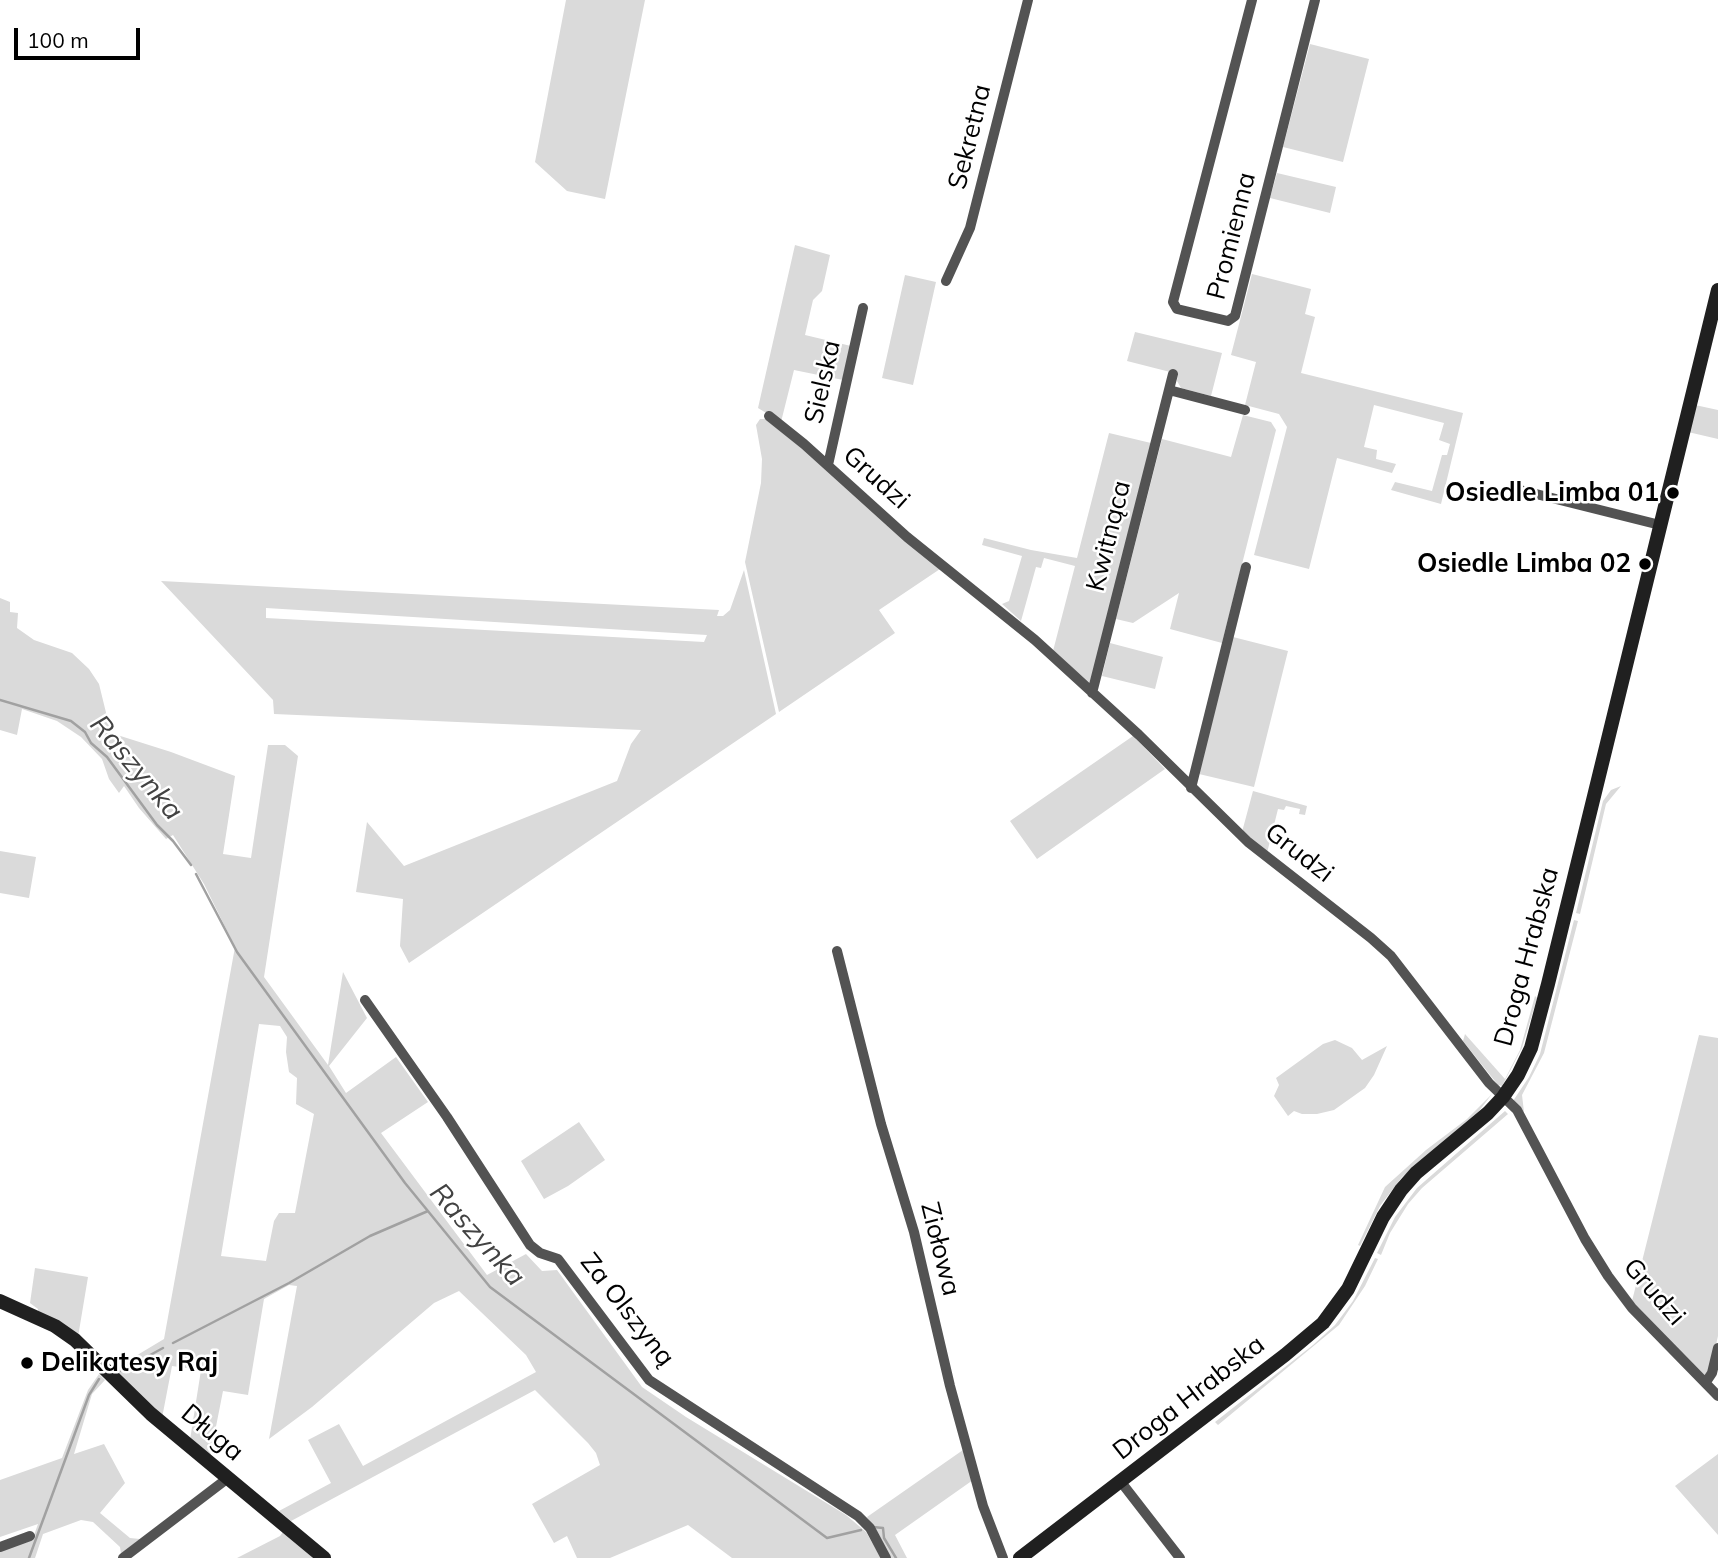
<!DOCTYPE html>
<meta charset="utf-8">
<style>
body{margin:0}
#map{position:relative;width:1718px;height:1558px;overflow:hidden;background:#fff;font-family:Mulish,sans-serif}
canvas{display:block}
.scale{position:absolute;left:14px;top:28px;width:126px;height:32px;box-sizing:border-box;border:4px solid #000;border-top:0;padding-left:9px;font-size:21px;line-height:24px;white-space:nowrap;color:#000;-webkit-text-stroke:5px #fff;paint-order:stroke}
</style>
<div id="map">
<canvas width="1718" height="1558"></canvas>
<div class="scale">100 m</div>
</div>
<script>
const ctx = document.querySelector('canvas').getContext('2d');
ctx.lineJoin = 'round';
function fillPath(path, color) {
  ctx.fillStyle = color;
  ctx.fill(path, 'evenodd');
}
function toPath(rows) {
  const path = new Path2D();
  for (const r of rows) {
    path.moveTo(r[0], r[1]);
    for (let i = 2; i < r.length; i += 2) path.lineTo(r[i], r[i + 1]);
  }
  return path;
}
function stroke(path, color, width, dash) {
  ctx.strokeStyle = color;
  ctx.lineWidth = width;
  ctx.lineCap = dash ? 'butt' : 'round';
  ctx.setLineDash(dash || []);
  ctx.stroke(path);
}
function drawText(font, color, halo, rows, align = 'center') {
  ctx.font = font + ' Mulish,sans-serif';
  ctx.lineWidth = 5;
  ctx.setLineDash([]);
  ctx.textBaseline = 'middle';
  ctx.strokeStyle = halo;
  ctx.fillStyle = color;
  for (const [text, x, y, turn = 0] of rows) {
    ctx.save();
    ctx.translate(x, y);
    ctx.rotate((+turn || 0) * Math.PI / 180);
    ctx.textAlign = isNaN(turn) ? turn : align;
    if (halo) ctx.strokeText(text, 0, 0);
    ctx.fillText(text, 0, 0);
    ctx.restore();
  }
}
const green = toPath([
 [566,0,645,0,605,199,567,191,535,162],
 [1310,44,1369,59,1343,162,1283,147],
 [1277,173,1336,187,1330,213,1270,198],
 [795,245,830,255,822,291,813,300,805,335,851,346,843,380,794,370,781,422,758,408],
 [1252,274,1311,289,1305,314,1315,317,1301,373,1463,413,1441,504,1391,490,1395,482,1432,491,1442,455,1447,455,1450,444,1439,440,1444,423,1374,405,1364,447,1377,450,1376,459,1396,464,1392,473,1337,458,1309,569,1254,555,1287,427,1279,414,1245,405,1256,362,1231,355],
 [905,275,936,282,913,385,882,378],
 [1135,332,1222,353,1211,396,1181,388,1177,381,1178,374,1127,361],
 [1695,405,1718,410,1718,439,1688,432],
 [1243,415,1271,422,1276,430,1222,643,1170,629,1179,593,1133,623,1116,619,1162,439,1231,457],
 [760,419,769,419,940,569,879,610,895,633,779,712,745,562,761,483,762,459,756,425],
 [1109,433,1151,443,1090,683,1053,651,1075,566,1044,558,1041,568,1036,567,1021,621,1002,604,1009,601,1022,556,982,545,984,538,1031,550,1077,558],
 [744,570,776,714,409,963,400,946,403,899,356,892,367,822,404,866,617,781,631,744,641,730,274,714,273,700,161,581,719,610,717,616,723,616,730,610],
 [266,609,266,608,707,635,704,642,266,618],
 [0,598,10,602,10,612,18,613,17,628,34,640,72,653,89,669,99,684,111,733,171,752,235,776,223,854,251,858,268,745,285,745,298,756,264,977,328,1065,343,972,367,1018,329,1066,346,1093,396,1057,428,1102,381,1133,487,1275,526,1254,542,1271,557,1270,642,1387,686,1417,846,1515,866,1532,881,1558,732,1558,688,1525,610,1558,577,1558,567,1536,554,1543,532,1504,600,1465,596,1453,588,1443,535,1390,291,1521,279,1511,331,1483,308,1440,339,1424,363,1466,536,1372,526,1355,459,1291,434,1303,312,1407,269,1439,297,1286,289,1285,264,1299,248,1395,223,1391,210,1457,190,1440,201,1370,172,1366,162,1418,110,1366,129,1360,164,1339,235,947,204,884,173,835,166,839,139,808,124,786,119,793,109,779,102,759,81,737,57,721,22,709,17,735,0,730],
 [259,1024,280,1026,287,1037,286,1052,289,1072,297,1078,296,1104,314,1114,295,1213,279,1213,274,1221,266,1261,221,1256],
 [1233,637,1288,651,1254,787,1199,774],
 [1110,643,1163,657,1155,689,1102,676],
 [1133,736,1165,769,1037,859,1010,821],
 [1621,786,1606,804,1580,914,1576,913,1603,801,1611,790],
 [1253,791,1307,806,1305,815,1299,814,1300,809,1286,806,1284,810,1278,809,1267,853,1242,832],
 [0,851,36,857,29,898,0,893],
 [1574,920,1578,921,1544,1053,1522,1095,1524,1112,1513,1101,1529,1077,1540,1054],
 [1535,996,1537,998,1522,1048,1502,1086,1498,1085,1463,1041,1465,1034,1505,1079,1520,1050],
 [1699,1035,1718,1038,1718,1336,1710,1371,1705,1377,1632,1301],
 [1335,1040,1352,1048,1362,1060,1387,1046,1374,1075,1365,1088,1334,1110,1317,1114,1302,1114,1294,1111,1288,1116,1274,1096,1279,1085,1276,1078,1323,1044],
 [1492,1094,1479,1111,1402,1177,1380,1206,1360,1246,1358,1245,1385,1187,1426,1150,1467,1119],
 [1505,1111,1508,1114,1422,1188,1408,1204,1390,1233,1381,1255,1377,1253,1395,1217,1417,1188],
 [579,1122,605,1160,568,1186,544,1199,521,1161],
 [1375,1258,1378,1259,1365,1286,1339,1325,1218,1425,1215,1422,1313,1345,1335,1325,1353,1301],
 [35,1268,88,1277,78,1337,38,1311,38,1309,30,1303],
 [99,1374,105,1380,92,1394,74,1454,104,1444,125,1483,100,1513,130,1538,140,1539,121,1554,120,1547,93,1522,81,1520,43,1534,35,1558,0,1558,0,1550,33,1538,38,1524,0,1537,0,1480,62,1458,88,1390],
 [963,1450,973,1480,895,1535,907,1558,889,1558,867,1517],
 [1718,1454,1718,1535,1675,1486],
 [283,1532,313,1558,237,1558,280,1536]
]);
const stream = toPath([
 [0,700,71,721,85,732,91,743,107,757,157,825,173,841,191,865],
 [196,874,237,952,405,1183,490,1287,827,1538,861,1530],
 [173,1343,289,1283,370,1236,428,1211],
 [121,1371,163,1348],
 [873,1527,883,1528,884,1538,896,1558],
 [29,1558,89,1395,99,1379]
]);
const street = toPath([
 [1252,0,1173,302,1177,309,1228,321,1235,316,1315,0],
 [946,281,970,228,1028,0],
 [1169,390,1245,410],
 [769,416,804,444,907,537,1035,640,1139,735,1248,842,1371,938,1391,956,1489,1083,1517,1110,1585,1239,1608,1276,1632,1308,1718,1396],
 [828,465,863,308],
 [1516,489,1660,525],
 [1092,693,1173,374],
 [1191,788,1246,567],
 [837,951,881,1124,914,1232,950,1386,983,1506,1003,1558],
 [365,1000,447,1117,530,1245,540,1253,558,1259,649,1380,858,1516,870,1528,886,1558],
 [1706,1382,1712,1373,1718,1348],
 [1121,1482,1180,1558],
 [0,1547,30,1536],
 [123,1558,228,1478]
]);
const secondary = toPath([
 [0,1301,55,1326,75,1340,151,1414,324,1558],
 [1020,1558,1285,1355,1323,1323,1348,1289,1383,1217,1401,1190,1416,1173,1488,1113,1503,1097,1518,1075,1531,1048,1548,984,1718,290]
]);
const markers = [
 [1673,493,7,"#000"],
 [1645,564,7,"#000"],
 [27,1363,7,"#000"]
];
const streetNames = [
 ["Sekretna",970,137,-76],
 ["Promienna",1232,236,-76],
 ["Sielska",823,382,-77],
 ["Grudzi",876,478,42],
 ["Kwitnąca",1109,536,-76],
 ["Grudzi",1299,853,38],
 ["Droga Hrabska",1527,957,-75],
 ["Ziołowa",940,1249,76],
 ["Grudzi",1654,1292,49],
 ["Za Olszyną",627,1310,52],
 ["Droga Hrabska",1189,1398,-38],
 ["Długa",212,1433,40]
];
const poiNames = [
 ["Osiedle Limba 01",1659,493],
 ["Osiedle Limba 02",1631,564],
 ["Delikatesy Raj",41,1363,"left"]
];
const waterNames = [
 ["Raszynka",136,768,50],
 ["Raszynka",477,1235,48]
];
fillPath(green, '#dadada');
stroke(stream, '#a1a1a1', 2.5);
stroke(street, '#535353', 10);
stroke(secondary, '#202020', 14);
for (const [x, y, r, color] of markers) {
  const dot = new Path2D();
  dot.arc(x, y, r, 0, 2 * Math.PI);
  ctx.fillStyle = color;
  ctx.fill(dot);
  stroke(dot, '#fff', 2.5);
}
drawText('26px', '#000', '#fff', streetNames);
drawText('bold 26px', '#000', '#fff', poiNames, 'right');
drawText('italic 28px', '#424242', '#fff', waterNames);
</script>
